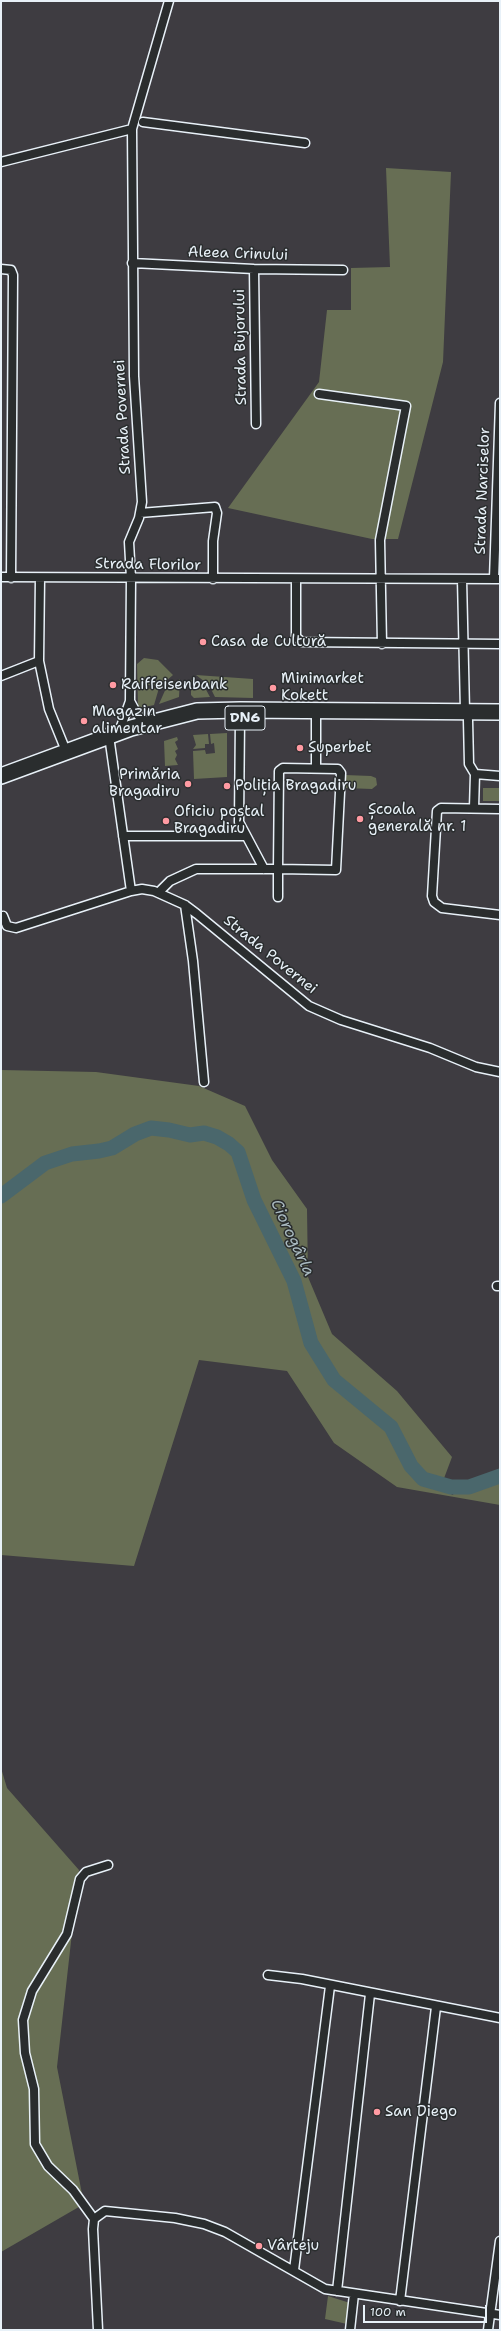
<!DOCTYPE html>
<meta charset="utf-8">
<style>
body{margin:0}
#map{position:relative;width:501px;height:2331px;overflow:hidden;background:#3e3c41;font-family:"Shantell Sans",sans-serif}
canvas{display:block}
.frame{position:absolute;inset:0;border:2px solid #e8f1f8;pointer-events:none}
.scale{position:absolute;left:363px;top:2305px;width:124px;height:18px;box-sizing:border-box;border:2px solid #e8f1f8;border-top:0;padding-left:5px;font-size:12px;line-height:14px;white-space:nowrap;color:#e8f1f8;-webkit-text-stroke:3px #2a2d2e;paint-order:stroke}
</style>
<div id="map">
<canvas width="501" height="2331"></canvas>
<div class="frame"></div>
<div class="scale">100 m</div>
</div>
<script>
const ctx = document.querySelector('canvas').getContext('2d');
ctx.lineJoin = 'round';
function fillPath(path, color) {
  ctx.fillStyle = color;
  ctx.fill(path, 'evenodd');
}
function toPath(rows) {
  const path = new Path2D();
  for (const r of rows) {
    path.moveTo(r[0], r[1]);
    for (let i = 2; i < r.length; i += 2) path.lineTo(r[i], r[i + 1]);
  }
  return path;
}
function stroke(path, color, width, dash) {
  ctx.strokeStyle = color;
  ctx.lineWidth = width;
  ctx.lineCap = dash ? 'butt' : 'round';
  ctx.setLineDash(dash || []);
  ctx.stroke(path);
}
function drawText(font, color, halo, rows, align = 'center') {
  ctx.font = font + ' "Shantell Sans",sans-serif';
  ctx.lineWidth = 3;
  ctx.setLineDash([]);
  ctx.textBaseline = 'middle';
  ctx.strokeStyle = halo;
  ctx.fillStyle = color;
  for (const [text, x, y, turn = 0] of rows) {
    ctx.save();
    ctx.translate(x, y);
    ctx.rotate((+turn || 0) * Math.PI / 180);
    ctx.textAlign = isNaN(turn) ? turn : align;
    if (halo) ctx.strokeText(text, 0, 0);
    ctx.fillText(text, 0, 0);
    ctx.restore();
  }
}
const green = toPath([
 [386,168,451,172,443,362,398,539,372,539,228,508,319,382,327,310,351,310,351,268,390,267],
 [144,658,158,660,173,675,160,686,147,685,147,689,159,688,154,705,140,708,138,706,137,664],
 [196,675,253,679,253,698,215,697,209,685],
 [180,679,179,697,159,704,167,686],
 [191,680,196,680,204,686,210,697,194,698,191,695],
 [227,733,227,777,194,779,193,751,205,750,206,754,215,753,214,743,211,744,210,734],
 [208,734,209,744,205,744,205,748,193,749,196,745,193,735],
 [177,737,178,740,175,742,178,749,175,751,177,755,175,759,178,765,165,766,164,741],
 [345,775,371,776,376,778,377,785,372,789,345,788],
 [483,788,500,788,500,801,483,801],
 [1,1070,96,1072,199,1086,245,1106,272,1160,307,1209,308,1277,332,1334,397,1391,452,1457,443,1481,452,1495,500,1468,500,1505,397,1487,334,1443,287,1371,199,1360,134,1566,1,1555],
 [1,1768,7,1788,79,1870,57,2067,84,2204,1,2252],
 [328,2296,350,2303,347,2324,325,2319]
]);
const river = toPath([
 [1,1196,45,1163,72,1154,99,1151,112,1148,135,1134,151,1128,169,1130,190,1135,204,1133,217,1137,229,1144,238,1152,254,1200,294,1281,311,1343,334,1380,391,1427,411,1466,423,1479,451,1487,469,1487,500,1476]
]);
const street = toPath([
 [143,122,305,143],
 [1,162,132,129],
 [132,263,254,269,343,270],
 [1,269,11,270,13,275,11,578],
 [254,269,256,424],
 [319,394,406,406,380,540,382,644],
 [140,513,215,507,217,513,213,541,213,579],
 [1,577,500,579],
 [40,578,39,661,49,709,66,751],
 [296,579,296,637,302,642,500,644],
 [462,579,465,711],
 [494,579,500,403],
 [1,676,39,661],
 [130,701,137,714,145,723],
 [240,718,239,822,264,869],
 [316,718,316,768],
 [468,720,469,764,475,774],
 [119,732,130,701,131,578,129,542,139,518,142,502,134,376,132,129,169,1],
 [110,743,131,891],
 [475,774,500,776],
 [474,808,475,774],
 [500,809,441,808,437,811,432,896,434,902,442,908,500,915],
 [123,836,244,836],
 [159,892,170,881,196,869,278,869,336,870,341,773,338,769,283,768,279,771,278,869,278,897],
 [185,905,193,961,204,1082],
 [1,917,3,916,7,926,16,928,131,891,142,889,154,891,185,905,197,914,309,1006,341,1020,430,1048,476,1067,500,1072],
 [497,1286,500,1286],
 [268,1975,302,1979,500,2018],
 [94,2219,73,2190,48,2166,35,2144,34,2089,25,2053,23,2020,32,1991,67,1934,80,1879,86,1872,108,1865],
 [294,2270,330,1986],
 [337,2291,370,1994],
 [400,2301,436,2007],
 [98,2330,93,2229,94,2219,105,2211,175,2218,204,2224,225,2232,325,2289,500,2315],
 [350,2330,354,2294],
 [488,2330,500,2241]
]);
const highway = toPath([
 [1,776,131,728,197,711,240,710,500,712]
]);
const markers = [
 [203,642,4,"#ff9aa2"],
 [113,685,4,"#ff9aa2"],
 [273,688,4,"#ff9aa2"],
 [84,721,4,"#ff9aa2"],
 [300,748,4,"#ff9aa2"],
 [188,784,4,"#ff9aa2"],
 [227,786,4,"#ff9aa2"],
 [360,819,4,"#ff9aa2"],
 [166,821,4,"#ff9aa2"],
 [377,2112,4,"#ff9aa2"],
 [259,2246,4,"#ff9aa2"]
];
const shields = [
 [245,718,40]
];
const shieldNames = [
 ["DN6",245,718]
];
const streetNames = [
 ["Aleea Crinului",238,254,2],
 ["Strada Bujorului",241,347,-91],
 ["Strada Povernei",123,417,-93],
 ["Strada Narciselor",483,491,-88],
 ["Strada Florilor",148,565,1],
 ["Strada Povernei",270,955,39]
];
const poiNames = [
 ["Casa de Cultură",211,642],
 ["Minimarket",281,679],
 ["Kokett",281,696],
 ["Raiffeisenbank",121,685],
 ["Magazin",92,712],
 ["alimentar",92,729],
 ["Superbet",308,748],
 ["Primăria",180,775,"right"],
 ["Bragadiru",180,792,"right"],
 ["Poliția Bragadiru",235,786],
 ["Școala",368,810],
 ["generală nr. 1",368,827],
 ["Oficiu poștal",174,812],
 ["Bragadiru",174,829],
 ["San Diego",385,2112],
 ["Vârteju",267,2246]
];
const waterNames = [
 ["Ciorogârla",292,1238,65]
];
fillPath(green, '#676e54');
stroke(river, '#4a676c', 15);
stroke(street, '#e8f1f8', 11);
stroke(highway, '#e8f1f8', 18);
stroke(street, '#2a2d2e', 8);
stroke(highway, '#2a2d2e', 15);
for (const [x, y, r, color] of markers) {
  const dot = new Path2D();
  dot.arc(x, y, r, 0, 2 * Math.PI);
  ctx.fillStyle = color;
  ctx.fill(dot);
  stroke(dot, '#2a2d2e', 1.5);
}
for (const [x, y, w] of shields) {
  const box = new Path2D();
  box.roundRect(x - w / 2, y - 12, w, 24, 3);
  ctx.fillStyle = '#2a2d2e';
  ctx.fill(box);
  stroke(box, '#e8f1f8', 1);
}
drawText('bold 14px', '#e8f1f8', null, shieldNames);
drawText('15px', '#e8f1f8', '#2a2d2e', streetNames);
drawText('15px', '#e8f1f8', '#2a2d2e', poiNames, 'left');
drawText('italic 16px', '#a9bac0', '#2a2d2e', waterNames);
</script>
